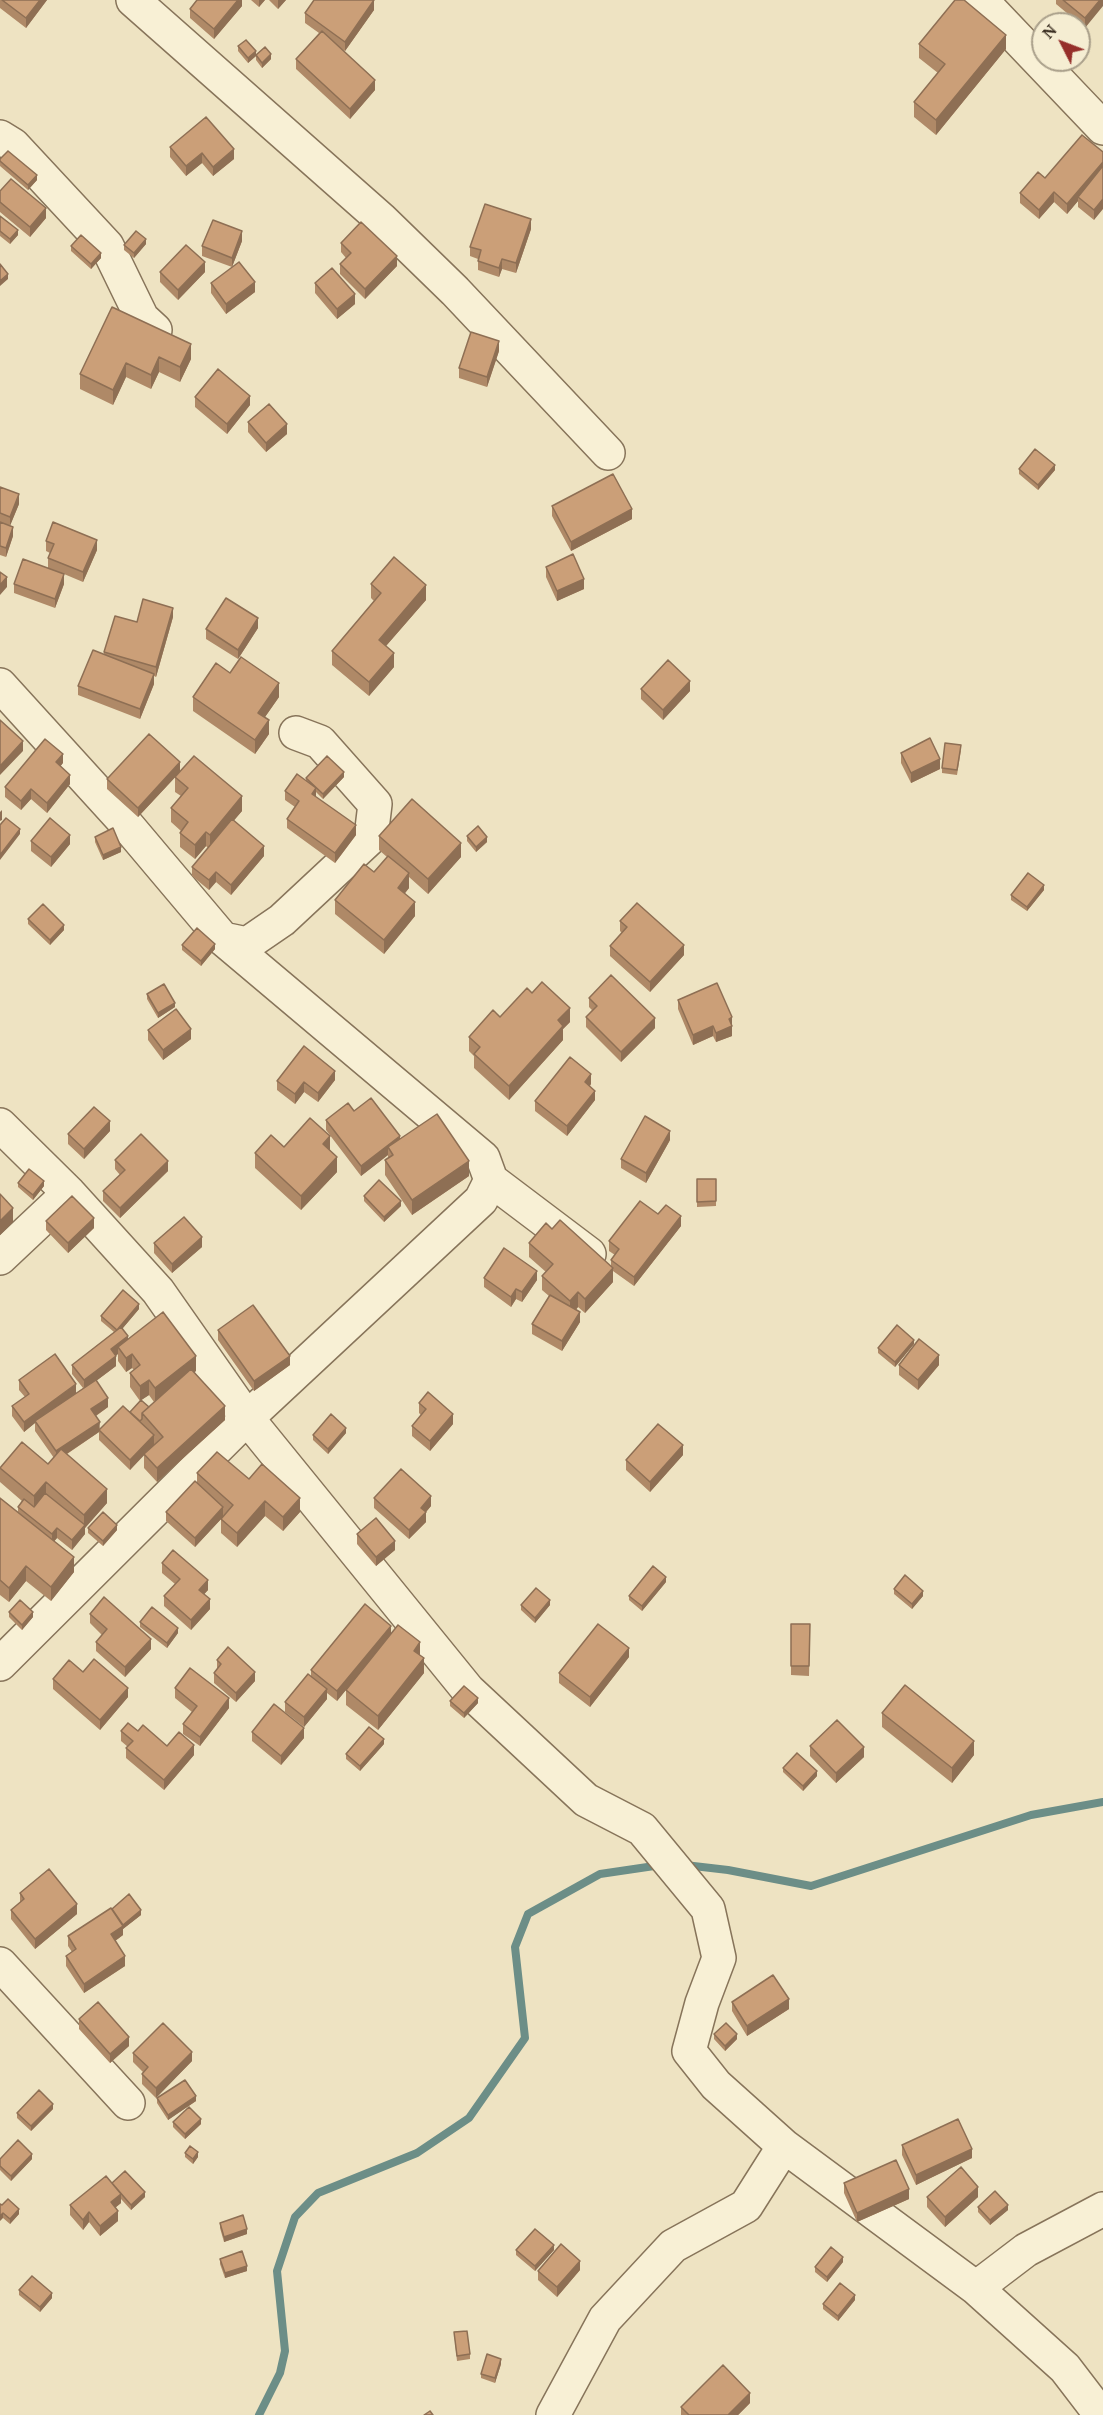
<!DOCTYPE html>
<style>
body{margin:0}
#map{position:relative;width:1103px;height:2415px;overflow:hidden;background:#eee3c2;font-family:"PT Serif",serif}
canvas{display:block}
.north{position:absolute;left:1031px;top:12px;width:60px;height:60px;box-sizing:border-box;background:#f5edd2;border:2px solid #a99f8a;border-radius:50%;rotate:312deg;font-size:16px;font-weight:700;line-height:24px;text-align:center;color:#372b1e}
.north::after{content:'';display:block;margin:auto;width:21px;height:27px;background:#962f2a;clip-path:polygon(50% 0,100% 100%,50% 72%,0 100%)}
</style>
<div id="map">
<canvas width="1103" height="2415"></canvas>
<div class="north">N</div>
</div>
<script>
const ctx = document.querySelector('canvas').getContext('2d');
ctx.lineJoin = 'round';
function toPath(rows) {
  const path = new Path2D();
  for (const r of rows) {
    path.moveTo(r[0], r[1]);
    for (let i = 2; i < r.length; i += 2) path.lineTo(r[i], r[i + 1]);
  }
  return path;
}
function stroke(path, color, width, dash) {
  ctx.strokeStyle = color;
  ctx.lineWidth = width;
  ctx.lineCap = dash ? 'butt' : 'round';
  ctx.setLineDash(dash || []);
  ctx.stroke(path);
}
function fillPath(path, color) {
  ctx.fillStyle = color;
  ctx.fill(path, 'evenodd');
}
const stream = toPath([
 [685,1865,728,1870,811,1886,1031,1815,1103,1802],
 [259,2415,280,2373,285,2351,277,2271,295,2217,318,2193,417,2153,469,2118,525,2038,515,1947,528,1914,600,1874,661,1865]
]);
const minor = toPath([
 [133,0,381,219,455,291,608,453],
 [981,0,1103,128],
 [0,137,13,145,107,246,142,318,155,330],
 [0,685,121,818,223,939,483,1158,491,1180,481,1200,247,1418,158,1291,69,1193,0,1125],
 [223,939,247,944,282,920,371,837,375,804,320,742,296,733],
 [491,1180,589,1254],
 [0,1258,69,1193],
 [0,1664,247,1418,468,1690,586,1800,642,1829,708,1909,719,1958,702,2003,689,2051,716,2085,784,2146,976,2288,1065,2368,1101,2415],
 [0,1964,128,2103],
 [976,2288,1026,2250,1103,2209],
 [553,2415,605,2319,673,2246,746,2206,784,2146]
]);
const wall = toPath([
 [0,0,47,0,26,28,0,8],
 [242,0,242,6,214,39,190,18,190,9],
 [251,0,265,0,259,7],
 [269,0,286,0,278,9],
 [1056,0,1103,0,1085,28,1056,4],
 [374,10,345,51,340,48,375,90,350,119,296,69,296,59,319,33,305,23,305,13],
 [919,44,1006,49,936,135,914,117,914,102,938,73,919,58],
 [238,46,256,55,271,59,262,68,256,60,256,56,248,63,238,51],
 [170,147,234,159,213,176,202,163,186,176,170,157],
 [1103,152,1094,220,1078,207,1078,201,1067,214,1054,202,1039,219,1020,203,1020,193,1045,178],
 [0,159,37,180,28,190,0,166],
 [0,191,46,218,30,237,0,212],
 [0,216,18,235,10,244,0,236],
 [531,229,516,273,502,269,499,277,478,270,478,259,470,256,470,247],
 [242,241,232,267,202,256,202,246],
 [341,243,397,266,365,299,340,274,340,264,346,258,341,252],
 [146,244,134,258,124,250,124,245],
 [71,246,101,258,91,269,71,251],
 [160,272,205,272,178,300,160,282],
 [211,283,255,292,226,314,211,293],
 [315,283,355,304,337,319,315,293],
 [112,307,191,359,180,382,159,372,151,389,126,377,113,405,80,389,80,374],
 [499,351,487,387,459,378,459,368],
 [195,397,250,405,227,434,195,407],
 [248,422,287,434,266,452,248,432],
 [1019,469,1055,470,1038,490,1019,474],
 [0,487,19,504,10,525,13,536,6,557,0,555],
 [552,506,632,519,571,551,552,516],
 [46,541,97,550,83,582,64,574,64,584,55,608,14,593,14,584,48,568,48,558,50,553,46,551],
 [546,567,584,589,557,601,546,577],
 [371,584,426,600,386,646,394,667,369,696,332,665,332,651,374,601,371,598],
 [173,617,156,677,154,676,154,684,140,719,78,695,78,686,104,655,104,652,137,622],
 [258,628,238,659,206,639,206,629],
 [641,689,690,691,663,720,641,699],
 [193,697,279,697,265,717,269,734,255,754,193,711],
 [961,750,957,775,942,773,942,768],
 [901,753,940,769,911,783,901,763],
 [63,763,60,766,70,784,47,813,31,799,21,810,5,797,5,787],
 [180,772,242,811,233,821,264,856,231,895,216,882,209,890,192,876,192,867,208,848,206,846,195,859,180,847,180,833,181,831,171,822,171,808,181,796,175,792,175,777,180,772,138,817,107,789,107,779],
 [344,777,323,799,316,792,316,797,356,835,335,863,287,828,287,819,295,807,285,800,285,791,306,781,306,778],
 [379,836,461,857,428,894,409,877,409,888,405,893,415,916,384,954,335,914,335,900,374,872,387,857,379,850],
 [467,836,487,842,476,852,467,841],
 [95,837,121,852,103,860,95,842],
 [31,841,70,844,51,867,31,851],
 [1044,890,1027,911,1011,900,1011,895],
 [28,919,64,930,50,945,28,924],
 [620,921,684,955,650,992,610,956,610,946,622,933,620,931],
 [182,945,215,949,201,966,182,950],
 [532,993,570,1022,563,1029,563,1040,509,1100,474,1068,474,1056,469,1051,469,1037,500,1017],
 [147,994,175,1007,158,1018,147,999],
 [589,998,655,1028,621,1062,586,1027,586,1017,592,1010,589,1007],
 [678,1000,732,1017,732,1036,716,1042,713,1036,693,1045,678,1009],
 [148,1030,191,1039,163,1060,148,1040],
 [335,1080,318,1102,304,1092,295,1104,277,1090,277,1081],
 [591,1084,590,1086,595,1100,567,1136,535,1111,535,1101],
 [354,1111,400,1139,469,1176,412,1215,385,1175,385,1160,388,1158,388,1155,361,1176,326,1130,326,1120],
 [110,1131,84,1159,68,1144,68,1134],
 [670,1140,646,1183,621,1168,621,1159],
 [284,1147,330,1150,337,1172,301,1210,255,1168,255,1153],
 [115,1160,168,1171,120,1218,103,1201,103,1191,120,1175,115,1169],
 [697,1179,716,1179,716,1206,697,1207],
 [18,1183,44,1186,33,1200,18,1187],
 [364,1196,401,1206,384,1222,364,1201],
 [658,1214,681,1226,634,1286,613,1271,613,1282,585,1313,578,1307,576,1310,580,1322,562,1351,532,1334,532,1324,549,1296,542,1290,542,1276,546,1272,529,1257,529,1243,552,1229,611,1266,611,1260,615,1255,609,1251,609,1241],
 [46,1221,94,1228,68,1253,46,1230],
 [154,1243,202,1247,172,1273,154,1253],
 [484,1278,537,1280,522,1302,516,1299,511,1307,484,1287],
 [139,1309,122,1329,128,1340,196,1371,194,1372,225,1420,157,1482,144,1468,144,1454,130,1470,99,1440,99,1432,67,1454,107,1503,85,1528,85,1534,72,1550,57,1538,54,1541,74,1572,51,1601,26,1581,9,1602,0,1595,0,1498,18,1512,18,1507,22,1501,0,1482,0,1468,48,1464,54,1458,35,1431,35,1423,24,1432,12,1416,12,1406,25,1397,19,1390,19,1380,76,1393,83,1388,72,1374,72,1365,114,1332,101,1321,101,1316],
 [118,1354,118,1361,126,1372,132,1368,134,1370,130,1373,130,1387,140,1401,130,1412,100,1429,96,1416,108,1407,96,1381,116,1366,115,1356],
 [149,1395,154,1402,149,1407,141,1400],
 [218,1330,290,1365,254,1391,218,1340],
 [914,1344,895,1367,878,1353,878,1348],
 [899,1365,939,1365,918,1390,899,1375],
 [419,1403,453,1424,430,1451,412,1436,412,1426,421,1415,419,1413],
 [346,1433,328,1454,313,1440,313,1435],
 [683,1455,650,1492,626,1470,626,1460],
 [197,1473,249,1479,300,1512,283,1531,265,1516,237,1547,221,1533,221,1519,195,1547,166,1521,166,1512,197,1483],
 [374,1498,431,1506,426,1512,426,1522,409,1539,374,1508],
 [88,1528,117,1530,103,1546,88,1533],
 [357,1534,395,1550,376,1566,357,1544],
 [162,1563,208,1590,204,1594,210,1609,191,1630,164,1606,164,1596,175,1584,162,1573],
 [666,1582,642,1611,629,1600,629,1596],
 [894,1589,923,1596,912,1609,894,1594],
 [521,1605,550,1605,535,1623,521,1610],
 [9,1612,33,1617,22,1630,9,1617],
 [90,1614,151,1649,125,1677,96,1651,96,1642,102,1635,90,1623],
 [140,1622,178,1633,167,1648,140,1627],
 [791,1624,810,1624,809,1676,791,1675],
 [391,1634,420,1655,424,1673,378,1730,346,1705,346,1690,357,1676,337,1701,327,1693,327,1699,304,1727,285,1712,285,1702,311,1676,311,1670],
 [629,1657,590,1707,559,1683,559,1673],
 [217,1660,255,1681,236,1702,214,1683,214,1673,217,1670],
 [83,1672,128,1697,100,1730,53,1689,53,1679],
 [175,1688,229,1708,200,1746,183,1734,183,1724,192,1712,175,1698],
 [450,1701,478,1703,464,1718,450,1706],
 [882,1713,974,1755,952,1783,882,1727],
 [121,1731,138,1731,167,1746,194,1755,164,1790,126,1758,126,1748,128,1747,121,1741],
 [252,1732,304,1738,281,1765,252,1741],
 [384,1744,360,1771,346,1759,346,1754],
 [810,1746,864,1757,836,1783,810,1756],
 [783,1768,817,1776,803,1791,783,1772],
 [20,1893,77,1914,35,1949,11,1919,11,1910,20,1903],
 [112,1909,141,1915,123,1929,123,1935,115,1941,125,1966,84,1993,66,1966,66,1956,72,1952,68,1946,68,1936],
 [732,2002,789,2009,747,2036,732,2011],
 [79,2019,129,2046,110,2063,79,2029],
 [714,2034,737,2039,725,2051,714,2039],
 [133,2053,192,2061,156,2098,142,2084,142,2074,143,2072,133,2062],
 [157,2098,196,2101,168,2120,157,2103],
 [53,2109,31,2131,17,2118,17,2113],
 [173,2122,201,2124,185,2139,173,2127],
 [902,2145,972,2158,916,2185,902,2155],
 [185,2153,198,2157,193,2164,185,2157],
 [0,2159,32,2159,11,2181,0,2170],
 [112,2183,145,2197,131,2210,121,2199,121,2203,115,2208,118,2221,100,2236,89,2222,83,2230,70,2215,70,2205],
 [844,2183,909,2199,857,2222,844,2193],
 [927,2197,978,2197,945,2227,927,2207],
 [2,2205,19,2214,10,2224,3,2218],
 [978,2207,1008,2210,990,2225,978,2212],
 [220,2223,247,2234,224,2242,220,2228],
 [516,2250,554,2250,535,2271,516,2255],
 [220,2259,247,2271,225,2278,220,2264],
 [843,2262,827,2282,815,2272,815,2267],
 [580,2270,557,2297,538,2280,538,2271],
 [19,2290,52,2298,40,2312,19,2295],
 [855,2300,838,2321,823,2309,823,2304],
 [454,2332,470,2354,470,2359,457,2361],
 [501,2364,495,2383,481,2378,481,2374],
 [750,2403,738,2415,681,2415,681,2407]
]);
const shadedWall = toPath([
 [40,0,47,0,26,28,26,18],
 [238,0,242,0,242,6,214,39,214,29],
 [259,0,265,0,259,7],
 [278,0,286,0,278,9],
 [374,0,374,10,345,51,345,42],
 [1100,0,1103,0,1103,6,1085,28,1085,18],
 [1006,35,1006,49,936,135,936,120],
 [256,51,256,56,248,63,248,58],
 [271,54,271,59,262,68,262,63],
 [375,80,375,90,350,119,350,109],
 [234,149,234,159,213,176,213,167],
 [202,153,202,163,186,176,186,166],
 [1103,162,1103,172,1078,197,1078,201,1067,214,1067,204],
 [37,175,37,180,28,190,28,185],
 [1054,192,1054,202,1039,219,1039,210],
 [1103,199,1103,209,1094,220,1094,210],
 [46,208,46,218,30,237,30,227],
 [531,219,531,229,516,273,516,263],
 [18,230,18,235,10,244,10,239],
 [242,231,242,241,232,267,232,258],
 [146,239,146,244,134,258,134,253],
 [101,253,101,258,91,269,91,264],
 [397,256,397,266,365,299,365,289],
 [502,259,502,269,499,277,499,268],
 [205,262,205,272,178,300,178,290],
 [8,274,8,279,0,286,0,281],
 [255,282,255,292,226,314,226,304],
 [355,294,355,304,337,319,337,309],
 [499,341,499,351,487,387,487,377],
 [191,344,191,359,180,382,180,367],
 [159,357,159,372,151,389,151,375],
 [126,363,126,377,113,405,113,390],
 [250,396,250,405,227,434,227,424],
 [287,424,287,434,266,452,266,443],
 [1055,465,1055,470,1038,490,1038,485],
 [19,494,19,504,10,526,10,517],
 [632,509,632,519,571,551,571,542],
 [13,527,13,536,6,557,6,548],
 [97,540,97,550,83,582,83,572],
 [64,574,64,584,55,608,55,599],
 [7,577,7,587,0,595,0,585],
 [584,579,584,589,557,601,557,591],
 [426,585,426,600,379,654,379,640],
 [173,608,173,617,156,677,156,667],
 [258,618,258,628,238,659,238,650],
 [394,653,394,667,369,696,369,682],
 [154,674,154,684,140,719,140,709],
 [690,681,690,691,663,720,663,710],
 [279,683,279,697,258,727,258,713],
 [269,720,269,734,255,754,255,740],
 [23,741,23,751,0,775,0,766],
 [63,754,63,763,56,772,56,762],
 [940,759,940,769,911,783,911,773],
 [180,762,180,772,138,817,138,808],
 [344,772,344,777,323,799,323,794],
 [70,775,70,784,47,813,47,803],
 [316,788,316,797,312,794],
 [31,789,31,799,21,810,21,801],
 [242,796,242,811,210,849,210,835],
 [2,810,2,820,0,821,0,812],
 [356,825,356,835,335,863,335,853],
 [20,829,20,834,0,860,0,855],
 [206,832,206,846,195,859,195,845],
 [70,835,70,844,51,867,51,857],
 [487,837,487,842,476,852,476,847],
 [461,843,461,857,428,894,428,879],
 [264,846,264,856,231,895,231,885],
 [121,847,121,852,103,860,103,855],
 [216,872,216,882,209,890,209,880],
 [409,873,409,888,398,902,398,888],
 [1044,885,1044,890,1027,911,1027,907],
 [415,902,415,916,384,954,384,940],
 [64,925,64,930,50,945,50,940],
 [215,944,215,949,201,966,201,961],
 [684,945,684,955,650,992,650,982],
 [175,1003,175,1007,158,1018,158,1013],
 [570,1008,570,1022,563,1029,563,1040,509,1100,509,1086,558,1020],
 [732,1017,732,1036,716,1042,716,1033,729,1019],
 [655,1018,655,1028,621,1062,621,1052],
 [713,1026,713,1036,693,1045,693,1035],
 [191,1029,191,1039,163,1060,163,1050],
 [335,1071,335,1080,318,1102,318,1093],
 [591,1074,591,1084,585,1092,585,1082],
 [304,1082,304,1092,295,1104,295,1094],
 [595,1091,595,1100,567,1136,567,1126],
 [110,1121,110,1131,84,1159,84,1149],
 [670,1131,670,1140,646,1183,646,1173],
 [330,1136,330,1150,323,1159,323,1144],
 [400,1136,400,1145,388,1147,388,1155,361,1176,361,1166],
 [337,1157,337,1172,301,1210,301,1196],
 [168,1161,168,1171,120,1218,120,1208],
 [469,1161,469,1176,412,1215,412,1200],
 [44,1181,44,1186,33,1200,33,1195],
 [401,1201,401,1206,384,1222,384,1217],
 [13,1208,13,1222,0,1235,0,1221],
 [681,1216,681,1226,634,1286,634,1277],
 [94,1218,94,1228,68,1253,68,1243],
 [202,1237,202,1247,172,1273,172,1264],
 [613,1268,613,1282,585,1313,585,1299],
 [537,1271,537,1280,522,1302,522,1292],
 [516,1289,516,1299,511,1307,511,1297],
 [578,1292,578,1307,570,1316,570,1301],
 [139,1304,139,1309,117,1335,117,1330],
 [580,1312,580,1322,562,1351,562,1341],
 [128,1336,128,1346,118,1347,118,1354,111,1359,111,1349],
 [914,1340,914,1344,895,1367,895,1362],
 [132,1354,132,1368,126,1372,126,1358],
 [939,1355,939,1365,918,1390,918,1380],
 [116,1356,116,1366,84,1390,84,1380],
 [196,1356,196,1371,155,1402,155,1388],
 [290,1356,290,1365,254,1391,254,1381],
 [149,1380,149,1395,140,1401,140,1386],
 [76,1384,76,1394,35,1421,35,1423,24,1432,24,1422],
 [108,1398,108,1407,91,1419,91,1409],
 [225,1406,225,1420,157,1482,157,1468],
 [453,1414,453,1424,430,1451,430,1441],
 [100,1422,99,1432,56,1461,56,1451],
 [346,1428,346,1433,328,1454,328,1449],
 [154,1435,154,1445,130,1470,130,1460],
 [683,1445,683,1455,650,1492,650,1482],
 [46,1482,46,1496,34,1511,34,1496],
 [107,1489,107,1503,85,1528,85,1534,72,1550,72,1540,84,1526,84,1515],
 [431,1496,431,1506,426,1512,426,1522,409,1539,409,1530,421,1508],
 [300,1498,300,1512,283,1531,283,1517],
 [265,1501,265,1516,237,1547,237,1533],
 [223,1507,223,1517,195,1547,195,1538],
 [117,1525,117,1530,103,1546,103,1541],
 [57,1528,57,1538,52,1544,52,1534],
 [395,1541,395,1550,376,1566,376,1557],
 [74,1557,74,1572,51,1601,51,1587],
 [26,1566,26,1581,9,1602,9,1588],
 [666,1577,666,1582,642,1611,642,1606],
 [208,1580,208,1590,199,1600,199,1590],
 [923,1591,923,1596,912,1609,912,1604],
 [210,1599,210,1609,191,1630,191,1620],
 [550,1600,550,1605,535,1623,535,1618],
 [33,1612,33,1617,22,1630,22,1625],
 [391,1626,391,1635,337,1701,337,1691],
 [178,1628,178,1633,167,1648,167,1643],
 [151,1639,151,1649,125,1677,125,1667],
 [420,1642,420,1657,414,1651],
 [629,1648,629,1657,590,1707,590,1697],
 [424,1658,424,1673,378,1730,378,1716],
 [255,1672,255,1681,236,1702,236,1693],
 [128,1688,128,1697,100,1730,100,1720],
 [327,1689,327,1699,304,1727,304,1717],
 [229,1698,229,1708,200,1746,200,1737],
 [478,1698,478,1703,464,1718,464,1713],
 [304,1728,304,1738,281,1765,281,1756],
 [384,1739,384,1744,360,1771,360,1766],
 [974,1741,974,1755,952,1783,952,1768],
 [194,1745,194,1755,164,1790,164,1780],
 [864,1747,864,1757,836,1783,836,1773],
 [817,1771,817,1776,803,1791,803,1786],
 [77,1904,77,1914,35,1949,35,1939],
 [141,1910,141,1915,123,1929,123,1935,111,1944,111,1934],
 [125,1956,125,1966,84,1993,84,1984],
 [789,1999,789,2009,747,2036,747,2026],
 [737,2034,737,2039,725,2051,725,2046],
 [129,2037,129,2046,110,2063,110,2054],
 [192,2052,192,2061,156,2098,156,2088],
 [196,2096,196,2101,168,2120,168,2115],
 [53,2104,53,2109,31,2131,31,2126],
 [201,2119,201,2124,185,2139,185,2134],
 [972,2149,972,2158,916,2185,916,2175],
 [198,2152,198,2157,193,2164,193,2159],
 [32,2154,32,2159,11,2181,11,2176],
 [978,2187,978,2197,945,2227,945,2217],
 [909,2189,909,2199,857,2222,857,2213],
 [145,2192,145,2197,131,2210,131,2205],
 [121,2194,121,2203,111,2211,111,2202],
 [1008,2205,1008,2210,990,2225,990,2220],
 [19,2209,19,2214,10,2224,10,2219],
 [118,2211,118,2221,100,2236,100,2226],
 [89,2212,89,2222,83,2230,83,2220],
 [3,2213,3,2218,0,2221,0,2216],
 [247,2229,247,2234,224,2242,224,2237],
 [554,2245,554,2250,535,2271,535,2266],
 [843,2257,843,2262,827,2282,827,2277],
 [580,2261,580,2270,557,2297,557,2287],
 [247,2266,247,2271,225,2278,225,2273],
 [52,2293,52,2298,40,2312,40,2307],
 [855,2295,855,2300,838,2321,838,2316],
 [501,2359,501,2364,495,2383,495,2378],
 [750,2393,750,2403,738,2415,728,2415]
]);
const building = toPath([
 [2,0,40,0,26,18,2,0],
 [197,0,238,0,214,29,190,9,197,0],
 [314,0,374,0,345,42,305,13,314,0],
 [955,0,964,0,1006,35,936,120,914,102,945,64,919,44,955,0],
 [1063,0,1100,0,1085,18,1063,0],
 [322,31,375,80,350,109,296,59,322,31],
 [246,40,256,51,248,58,238,46,246,40],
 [265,47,271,54,262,63,256,55,265,47],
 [206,117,234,149,213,167,202,153,186,166,170,147,206,117],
 [1082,135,1103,152,1103,162,1067,204,1054,192,1039,210,1020,193,1038,172,1045,178,1082,135],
 [8,151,37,175,28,185,0,161,0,159,8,151],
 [1102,167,1103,168,1103,199,1094,210,1078,197,1102,167],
 [11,179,46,208,30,227,0,202,0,191,11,179],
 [485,204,531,219,516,263,502,259,499,268,478,261,481,250,470,247,485,204],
 [0,216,18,230,10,239,0,231,0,216],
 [213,220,242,231,232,258,202,246,213,220],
 [361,222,397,256,365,289,340,264,351,253,341,243,361,222],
 [136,231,146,239,134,253,124,245,136,231],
 [81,235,101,253,91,264,71,246,81,235],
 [186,245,205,262,178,290,160,272,186,245],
 [239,262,255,282,226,304,211,283,239,262],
 [0,264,8,274,0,281,0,264],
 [332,268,355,294,337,309,315,283,332,268],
 [112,307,191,344,180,367,159,357,151,375,126,363,113,390,80,374,112,307],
 [471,332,499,341,487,377,459,368,471,332],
 [218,369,250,396,227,424,195,397,218,369],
 [269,404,287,424,266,443,248,422,269,404],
 [1035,449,1055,465,1038,485,1019,469,1035,449],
 [613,474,632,509,571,542,552,506,613,474],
 [0,487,19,494,10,517,0,513,0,487],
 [0,522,13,527,6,548,0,546,0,522],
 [53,522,97,540,83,572,48,558,54,544,46,541,53,522],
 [573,554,584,579,557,591,546,567,573,554],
 [394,557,426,585,379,640,394,653,369,682,332,651,381,593,371,584,394,557],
 [23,559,64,574,55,599,14,584,23,559],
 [0,572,7,577,0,585,0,572],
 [226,598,258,618,238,650,206,629,226,598],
 [143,599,173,608,156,667,104,652,115,616,137,622,143,599],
 [93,650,154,674,140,709,78,686,93,650],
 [241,657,279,683,258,713,269,720,255,740,193,697,216,663,230,673,241,657],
 [668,660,690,681,663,710,641,689,668,660],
 [0,720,23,741,0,766,0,720],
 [149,734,180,762,138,808,107,779,149,734],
 [930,738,940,759,911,773,901,753,930,738],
 [45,739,63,754,56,762,70,775,47,803,31,789,21,801,5,787,45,739],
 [945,743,961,745,957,770,942,768,945,743],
 [194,756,242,796,210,835,206,832,195,845,180,833,188,822,171,808,188,788,175,777,194,756],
 [327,756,344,772,323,794,306,778,327,756],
 [297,774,316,788,312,794,356,825,335,853,287,819,299,801,285,791,297,774],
 [412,799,461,843,428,879,379,836,412,799],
 [6,818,20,829,0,855,0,825,6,818],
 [50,818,70,835,51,857,31,841,50,818],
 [232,819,264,846,231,885,216,872,209,880,192,867,232,819],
 [478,826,487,837,476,847,467,836,478,826],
 [113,828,121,847,103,855,95,837,113,828],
 [388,856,409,873,398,888,415,902,384,940,335,900,364,864,374,872,388,856],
 [1028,873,1044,885,1027,907,1011,895,1028,873],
 [637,903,684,945,650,982,610,946,627,927,620,921,637,903],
 [43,904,64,925,50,940,28,919,43,904],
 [197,928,215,944,201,961,182,945,197,928],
 [611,975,655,1018,621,1052,586,1017,597,1006,589,998,611,975],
 [542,982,570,1008,558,1020,563,1026,509,1086,474,1054,480,1047,469,1037,493,1010,500,1017,527,988,532,993,542,982],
 [717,983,732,1017,729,1019,732,1026,716,1033,713,1026,693,1035,678,1000,717,983],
 [164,984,175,1003,158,1013,147,994,164,984],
 [176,1009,191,1029,163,1050,148,1030,176,1009],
 [304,1046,335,1071,318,1093,304,1082,295,1094,277,1081,304,1046],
 [570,1057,591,1074,585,1082,595,1091,567,1126,535,1101,570,1057],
 [371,1098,400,1136,361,1166,326,1120,348,1103,354,1111,371,1098],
 [94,1107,110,1121,84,1149,68,1134,94,1107],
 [437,1114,469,1161,412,1200,385,1160,393,1155,388,1147,437,1114],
 [645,1116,670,1131,646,1173,621,1159,645,1116],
 [310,1118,330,1136,323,1144,337,1157,301,1196,255,1153,271,1135,284,1147,310,1118],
 [141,1134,168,1161,120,1208,103,1191,125,1170,115,1160,141,1134],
 [29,1169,44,1181,33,1195,18,1183,29,1169],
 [697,1179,716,1179,716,1201,697,1202,697,1179],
 [379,1180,401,1201,384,1217,364,1196,379,1180],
 [0,1194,13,1208,0,1221,0,1194],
 [72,1196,94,1218,68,1243,46,1221,72,1196],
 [640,1201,658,1214,666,1205,681,1216,634,1277,611,1260,619,1249,609,1241,640,1201],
 [184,1217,202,1237,172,1264,154,1243,184,1217],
 [560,1220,613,1268,585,1299,578,1292,570,1301,542,1276,553,1264,529,1243,546,1223,552,1229,560,1220],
 [504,1248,537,1271,522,1292,516,1289,511,1297,484,1278,504,1248],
 [123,1290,139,1304,117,1330,101,1316,123,1290],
 [550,1295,580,1312,562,1341,532,1324,550,1295],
 [253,1305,290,1356,254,1381,218,1330,253,1305],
 [163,1312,196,1356,155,1388,149,1380,140,1386,130,1373,140,1365,132,1354,126,1358,118,1347,163,1312],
 [897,1325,914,1340,895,1362,878,1348,897,1325],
 [121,1327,128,1336,111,1349,116,1356,84,1380,72,1365,121,1327],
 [919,1339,939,1355,918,1380,899,1365,919,1339],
 [55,1354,76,1384,24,1422,12,1406,29,1394,19,1380,55,1354],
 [191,1369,225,1406,157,1468,144,1454,163,1437,142,1413,191,1369],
 [96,1380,108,1398,91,1409,100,1422,56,1451,35,1421,96,1380],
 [428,1392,453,1414,430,1441,412,1426,426,1409,419,1403,428,1392],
 [141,1400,149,1407,142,1413,142,1419,140,1421,130,1412,141,1400],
 [123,1406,154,1435,130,1460,99,1430,123,1406],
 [331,1414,346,1428,328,1449,313,1435,331,1414],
 [658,1424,683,1445,650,1482,626,1460,658,1424],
 [22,1442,48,1464,61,1449,107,1489,84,1515,46,1482,34,1496,0,1468,22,1442],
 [217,1452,249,1479,262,1464,300,1498,283,1517,265,1501,237,1533,221,1519,233,1505,197,1473,217,1452],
 [401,1469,431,1496,421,1508,426,1512,409,1530,374,1498,401,1469],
 [195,1481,223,1507,195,1538,166,1512,195,1481],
 [45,1493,85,1525,72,1540,57,1528,52,1534,18,1507,24,1499,34,1507,45,1493],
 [0,1498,74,1557,51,1587,26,1566,9,1588,0,1580,0,1498],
 [103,1512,117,1525,103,1541,88,1528,103,1512],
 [376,1518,395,1541,376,1557,357,1534,376,1518],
 [173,1550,208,1580,199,1590,210,1599,191,1620,164,1596,180,1579,162,1563,173,1550],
 [653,1566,666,1577,642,1606,629,1596,653,1566],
 [905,1575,923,1591,912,1604,894,1589,905,1575],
 [536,1588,550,1600,535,1618,521,1605,536,1588],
 [104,1597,151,1639,125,1667,96,1642,107,1629,90,1614,104,1597],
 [20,1600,33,1612,22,1625,9,1612,20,1600],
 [365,1604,391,1626,337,1691,311,1670,365,1604],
 [152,1607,178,1628,167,1643,140,1622,152,1607],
 [598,1624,629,1648,590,1697,559,1673,598,1624],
 [791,1624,810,1624,809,1666,791,1666,791,1624],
 [398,1625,420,1642,414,1651,424,1658,378,1716,346,1690,398,1625],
 [228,1647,255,1672,236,1693,214,1673,221,1664,217,1660,228,1647],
 [94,1659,128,1688,100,1720,53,1679,69,1660,83,1672,94,1659],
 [190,1668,229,1698,200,1737,183,1724,197,1706,175,1688,190,1668],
 [308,1674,327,1689,304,1717,285,1702,308,1674],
 [905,1685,974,1741,952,1768,882,1713,905,1685],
 [464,1686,478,1698,464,1713,450,1701,464,1686],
 [274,1704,304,1728,281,1756,252,1732,274,1704],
 [837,1720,864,1747,836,1773,810,1746,837,1720],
 [128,1723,138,1731,143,1725,167,1746,179,1732,194,1745,164,1780,126,1748,133,1741,121,1731,128,1723],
 [369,1727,384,1739,360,1766,346,1754,369,1727],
 [797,1753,817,1771,803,1786,783,1768,797,1753],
 [49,1869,77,1904,35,1939,11,1910,24,1899,20,1893,49,1869],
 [129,1894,141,1910,123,1925,112,1909,129,1894],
 [111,1908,123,1926,111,1934,125,1956,84,1984,66,1956,76,1949,68,1936,111,1908],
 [773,1975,789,1999,747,2026,732,2002,773,1975],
 [98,2002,129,2037,110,2054,79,2019,98,2002],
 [163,2023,192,2052,156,2088,142,2074,148,2067,133,2053,163,2023],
 [726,2023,737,2034,725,2046,714,2034,726,2023],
 [185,2080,196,2096,168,2115,157,2098,185,2080],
 [39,2090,53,2104,31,2126,17,2113,39,2090],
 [189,2107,201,2119,185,2134,173,2122,189,2107],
 [958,2119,972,2149,916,2175,902,2145,958,2119],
 [18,2140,32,2154,11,2176,0,2166,0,2159,18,2140],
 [190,2146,198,2152,193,2159,185,2153,190,2146],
 [896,2160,909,2189,857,2213,844,2183,896,2160],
 [961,2167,978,2187,945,2217,927,2197,961,2167],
 [125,2171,145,2192,131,2205,112,2183,125,2171],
 [106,2176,121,2194,111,2202,118,2211,100,2226,89,2212,83,2220,70,2205,106,2176],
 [995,2191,1008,2205,990,2220,978,2207,995,2191],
 [8,2199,19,2209,10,2219,3,2213,0,2216,0,2204,2,2205,8,2199],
 [243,2215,247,2229,224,2237,220,2223,243,2215],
 [535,2229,554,2245,535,2266,516,2250,535,2229],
 [561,2244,580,2261,557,2287,538,2271,561,2244],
 [831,2247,843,2257,827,2277,815,2267,831,2247],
 [242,2251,247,2266,225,2273,220,2259,242,2251],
 [32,2276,52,2293,40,2307,19,2290,32,2276],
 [840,2283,855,2295,838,2316,823,2304,840,2283],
 [467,2331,470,2354,457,2356,454,2332,467,2331],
 [487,2354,501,2359,495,2378,481,2374,487,2354],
 [723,2365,750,2393,728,2415,689,2415,681,2407,723,2365],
 [430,2411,433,2415,424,2415,430,2411]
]);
stroke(stream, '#6c8e87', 8);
stroke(minor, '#87745a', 36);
stroke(minor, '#f8f0d5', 33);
fillPath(wall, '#af8967');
fillPath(shadedWall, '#8e6f54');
fillPath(building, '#cb9f78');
stroke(building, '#8e6f54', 1.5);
</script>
